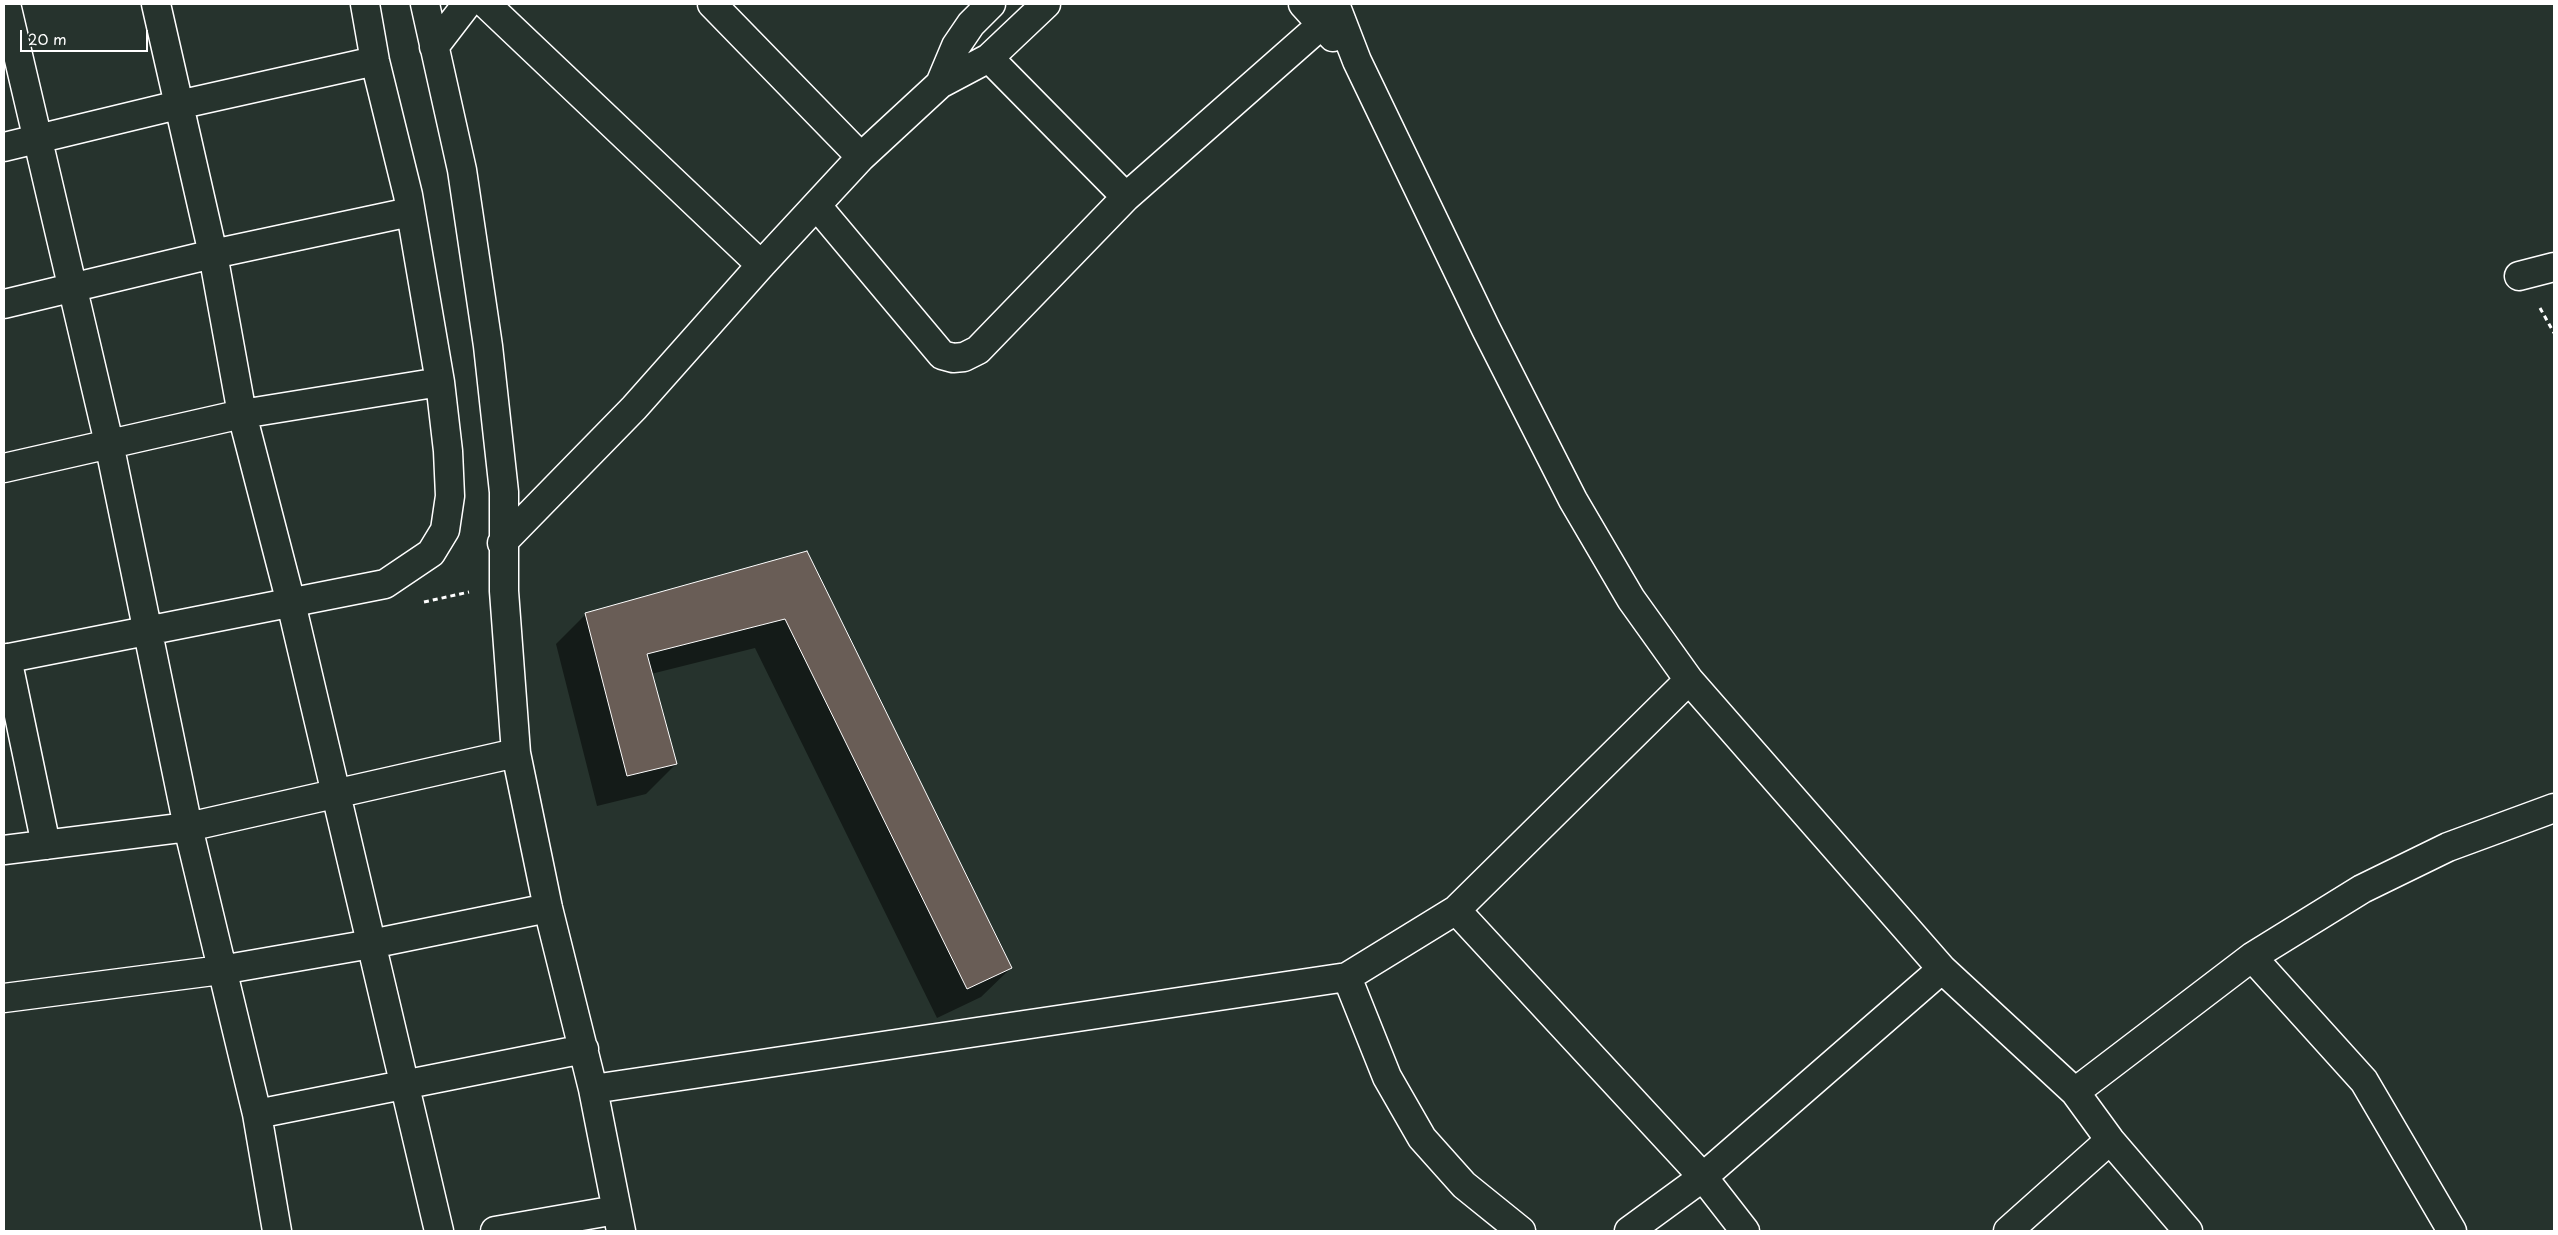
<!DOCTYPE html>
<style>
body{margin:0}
#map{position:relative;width:2558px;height:1235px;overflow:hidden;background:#26332d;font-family:"Playpen Sans",sans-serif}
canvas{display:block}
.frame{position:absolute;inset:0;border:5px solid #fff;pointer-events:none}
.scale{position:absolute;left:20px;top:30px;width:128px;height:22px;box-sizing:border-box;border:2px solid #fff;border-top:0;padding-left:6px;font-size:15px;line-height:18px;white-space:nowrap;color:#fff;-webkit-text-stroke:4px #26332d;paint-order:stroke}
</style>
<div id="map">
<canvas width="2558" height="1235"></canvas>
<div class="frame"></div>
<div class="scale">20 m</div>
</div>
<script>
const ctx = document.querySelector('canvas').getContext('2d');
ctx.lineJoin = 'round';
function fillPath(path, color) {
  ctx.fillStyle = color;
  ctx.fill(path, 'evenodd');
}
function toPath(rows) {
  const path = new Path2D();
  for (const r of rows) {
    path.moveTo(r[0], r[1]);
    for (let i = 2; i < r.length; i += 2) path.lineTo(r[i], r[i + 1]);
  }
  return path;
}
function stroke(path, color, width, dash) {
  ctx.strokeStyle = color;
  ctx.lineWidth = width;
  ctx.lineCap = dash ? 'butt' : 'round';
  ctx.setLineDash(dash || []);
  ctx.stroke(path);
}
const shadow = toPath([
 [806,552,1011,968,981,997,937,1018,755,648,651,674,676,764,646,794,597,806,556,644,586,614]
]);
const building = toPath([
 [807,551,1012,968,967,989,785,619,647,654,677,764,627,776,585,613,807,551]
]);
const path = toPath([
 [2540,308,2554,333],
 [424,602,469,592]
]);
const minor = toPath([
 [6,4,109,443,188,827,257,1114,277,1231],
 [156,4,213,254,242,414,291,603,439,1231],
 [425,4,462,170,488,346,504,492,504,591,516,753,548,908,593,1089,621,1231],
 [486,4,761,265],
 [712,4,861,157],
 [1303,4,1333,37],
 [1335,4,1357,61,1486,329,1573,500,1631,599,1689,680,1942,969,2075,1092,2110,1140,2188,1231],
 [434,47,467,4],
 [989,58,1126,197],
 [940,84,956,46,971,24,991,4],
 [4,147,178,105,375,61],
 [817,206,942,355,953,358,964,357,978,350,1126,197,1337,11],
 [2519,276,2554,267],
 [4,304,213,254,410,212],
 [4,468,242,414,440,382],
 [502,543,634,408,761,265,861,157,940,84,989,58,1046,4],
 [7,658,46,845],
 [4,659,385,584,431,553,445,530,450,496,448,451,440,382,408,195,375,61,365,4],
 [4,850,188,827,516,753],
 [1456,910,1703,1177,1745,1231],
 [2252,957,2364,1081,2452,1231],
 [1347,977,1387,1077,1422,1138,1464,1185,1521,1231],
 [4,998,221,970,371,944,548,908],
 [593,1089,1347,977,1456,910,1689,680],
 [2075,1092,2252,957,2362,889,2448,847,2554,808],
 [257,1114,584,1049],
 [495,1231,616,1210],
 [1629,1231,1703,1177,1942,969],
 [2008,1231,2110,1140]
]);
fillPath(shadow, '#0007');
fillPath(building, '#695d56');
stroke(building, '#fff', 1);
stroke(minor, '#fff', 31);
stroke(path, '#fff', 3, [5, 4]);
stroke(minor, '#26332d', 28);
</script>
